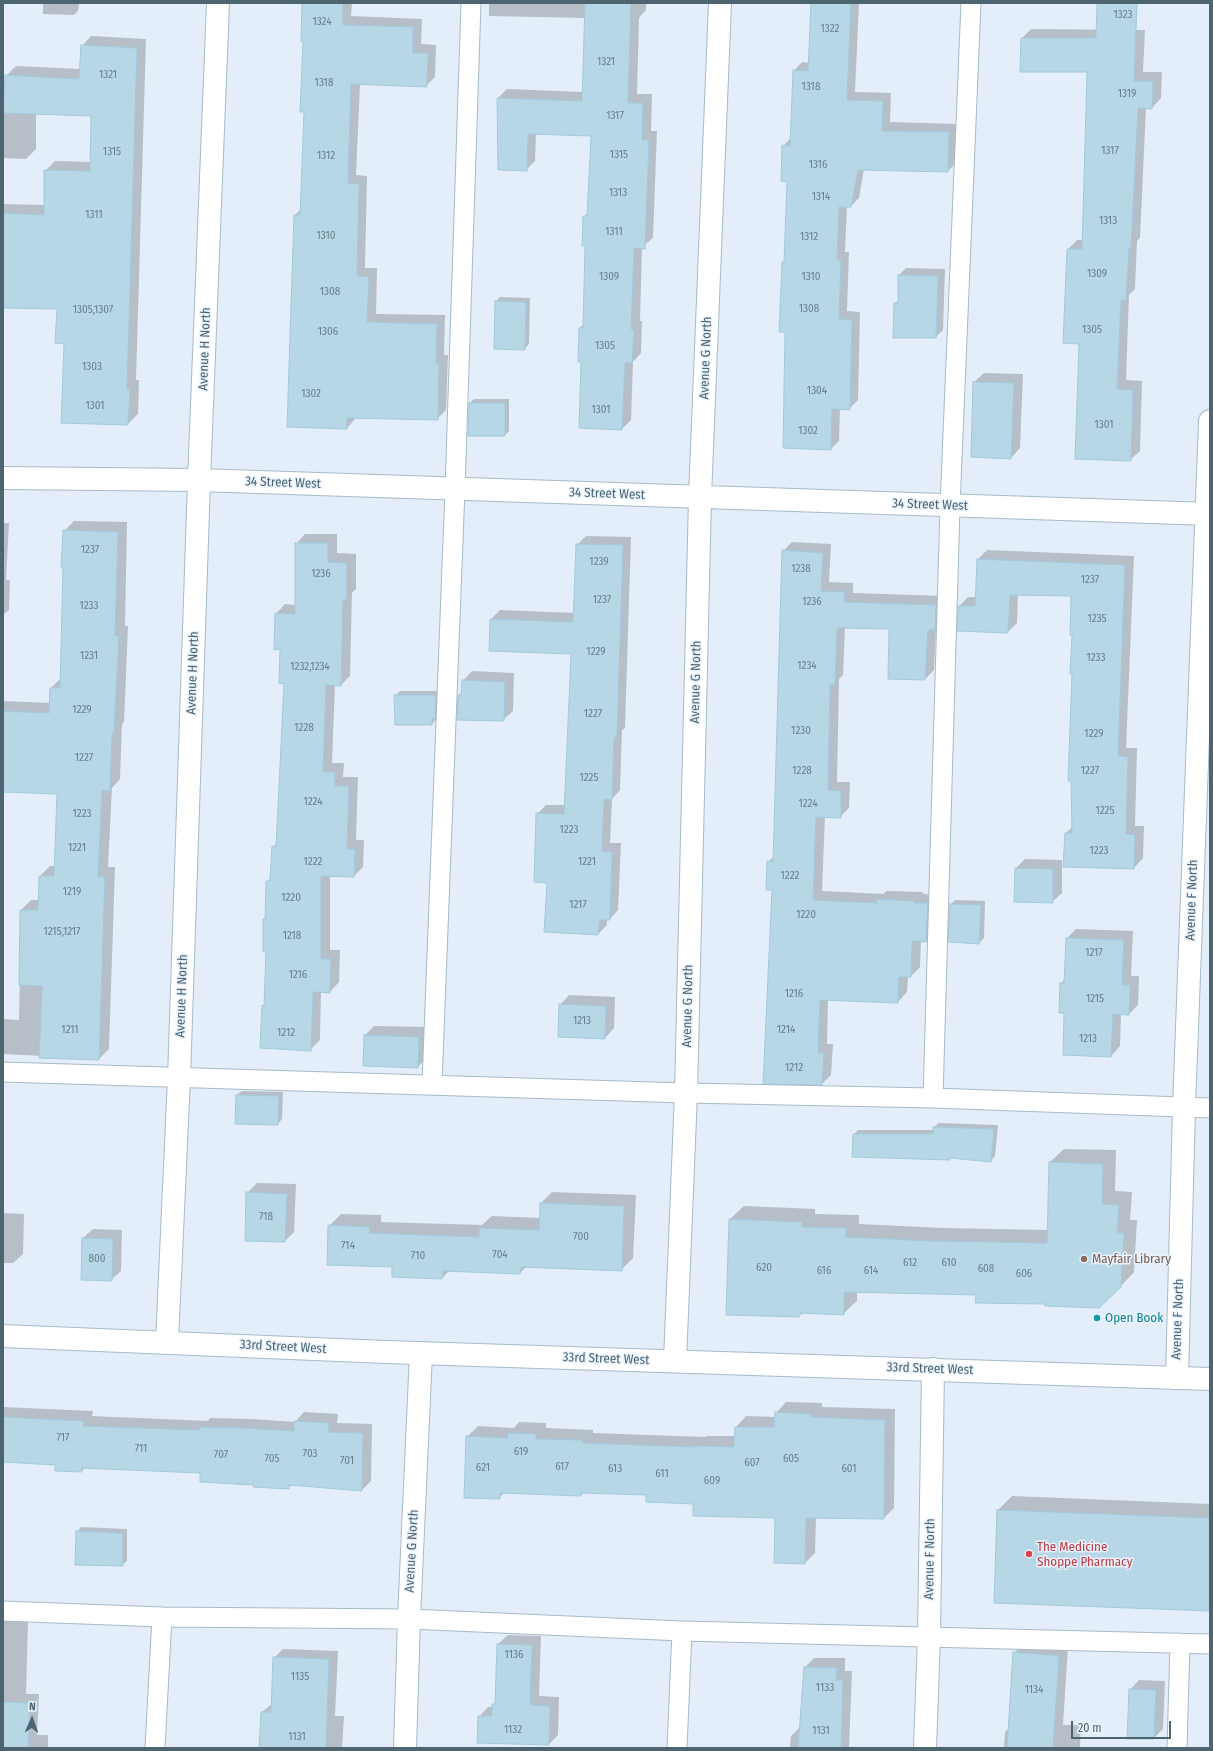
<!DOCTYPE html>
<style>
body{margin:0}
#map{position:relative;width:1213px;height:1751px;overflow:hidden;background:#e4eefa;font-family:"Fira Sans Condensed",sans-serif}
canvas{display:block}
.frame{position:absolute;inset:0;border:4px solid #4c6571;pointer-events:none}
.north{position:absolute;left:12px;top:1699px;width:40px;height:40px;-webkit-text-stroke:3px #eaf3fd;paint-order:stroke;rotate:2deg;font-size:11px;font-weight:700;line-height:16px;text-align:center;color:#4c6571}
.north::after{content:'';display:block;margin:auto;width:14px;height:18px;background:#4c6571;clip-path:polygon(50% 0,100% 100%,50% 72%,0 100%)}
.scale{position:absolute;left:1071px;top:1721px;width:100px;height:18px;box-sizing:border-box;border:2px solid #4c6571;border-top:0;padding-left:5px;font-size:12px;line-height:14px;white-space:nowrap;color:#4c6571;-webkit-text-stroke:3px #eaf3fd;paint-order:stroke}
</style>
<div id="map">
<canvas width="1213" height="1751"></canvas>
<div class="frame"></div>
<div class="north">N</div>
<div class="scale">20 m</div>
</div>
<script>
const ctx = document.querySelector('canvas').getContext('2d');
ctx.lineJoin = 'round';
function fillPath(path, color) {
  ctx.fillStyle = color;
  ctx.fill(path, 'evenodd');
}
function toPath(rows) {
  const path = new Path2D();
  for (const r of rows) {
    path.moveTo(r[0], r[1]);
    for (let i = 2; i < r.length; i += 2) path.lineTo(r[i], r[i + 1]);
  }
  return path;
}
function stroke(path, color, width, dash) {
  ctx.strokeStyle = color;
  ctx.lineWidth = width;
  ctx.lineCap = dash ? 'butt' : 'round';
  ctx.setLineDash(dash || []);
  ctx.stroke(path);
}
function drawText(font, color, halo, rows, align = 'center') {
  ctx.font = font + ' "Fira Sans Condensed",sans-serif';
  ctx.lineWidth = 3;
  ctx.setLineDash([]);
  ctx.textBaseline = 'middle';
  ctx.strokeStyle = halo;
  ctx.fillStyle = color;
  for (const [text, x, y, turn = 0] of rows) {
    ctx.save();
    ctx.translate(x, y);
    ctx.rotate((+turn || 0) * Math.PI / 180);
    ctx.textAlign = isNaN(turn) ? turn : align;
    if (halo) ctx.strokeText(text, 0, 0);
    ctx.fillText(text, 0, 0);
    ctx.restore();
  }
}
const shadow = toPath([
 [43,3,79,3,78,11,74,15,43,14],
 [303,3,352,3,351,16,422,19,421,44,436,45,435,77,426,86,360,84,356,175,367,176,365,268,377,268,376,314,445,315,444,355,448,355,446,410,437,419,355,417,355,419,347,428,295,215,301,209,305,111],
 [489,3,646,3,646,10,639,18,637,94,652,94,651,131,657,131,653,238,642,247,640,321,642,321,641,353,633,362,631,420,622,429,582,361,580,328,584,324,586,246,584,216,589,212,592,135,536,133,535,161,526,170,498,98,507,89,583,92,585,18,489,16],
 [812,3,859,3,855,92,891,93,890,122,958,124,956,163,948,171,864,169,859,198,851,206,847,206,845,252,849,252,847,311,860,312,858,400,849,409,840,408,839,441,831,449,786,331,783,262,785,260,788,181,783,146,791,138,794,71,802,62,810,63],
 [1031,29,1145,30,1143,72,1162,72,1161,98,1152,108,1146,107,1140,238,1137,241,1135,289,1129,295,1126,380,1142,381,1140,451,1130,460,1080,343,1068,249,1077,240,1083,240,1088,71,1022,38],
 [91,36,146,39,136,380,139,380,138,414,128,424,65,343,58,308,3,307,3,204,45,205,45,171,55,161,91,162,92,115,36,113,36,149,26,159,3,158,3,110,5,110,6,76,16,66,81,69,82,46],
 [906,268,945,269,943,330,936,337,895,303,899,300,899,275],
 [500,297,530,298,529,344,524,349,496,301],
 [984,373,1023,374,1020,448,1011,458,972,456,974,382],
 [474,399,509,399,509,431,504,436,470,403],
 [74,521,127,522,125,626,128,626,124,722,122,724,120,779,112,788,108,867,115,867,109,1049,99,1059,3,1054,3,1019,19,1020,21,910,31,900,40,900,40,876,50,866,55,866,58,793,3,791,3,701,50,703,51,688,61,678,64,567,64,531],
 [3,523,9,523,6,580,10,580,9,610,3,615],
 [305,534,337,534,337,553,356,554,356,589,352,593,350,676,341,685,335,685,332,763,344,763,343,777,358,777,356,840,364,840,363,867,354,876,330,875,330,950,340,950,339,982,330,992,321,991,320,1040,310,1050,263,1006,266,1003,267,951,264,919,266,918,267,882,272,877,273,847,278,842,285,683,276,614,285,604,296,605,296,544],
 [586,536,631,537,625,728,622,730,620,790,612,799,610,843,621,843,618,910,610,919,607,919,607,925,598,934,548,882,537,814,546,805,565,805,572,653,491,619,500,610,575,613,577,545],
 [792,542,831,544,829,582,853,583,853,593,945,596,944,620,936,629,934,670,925,679,890,628,845,627,843,675,839,679,837,782,850,782,849,808,840,817,825,816,822,891,883,894,887,891,923,892,923,894,936,895,935,932,926,941,921,940,920,967,911,976,908,976,907,992,898,1002,828,999,827,1044,833,1044,831,1075,822,1084,768,862,774,856,783,551],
 [987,550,1134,556,1126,748,1137,748,1135,826,1144,826,1143,858,1134,868,1066,833,1073,826,1072,595,1018,594,1017,623,1008,632,959,606,968,597,976,597,978,559],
 [472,671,514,673,513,711,503,720,459,695,463,691,463,681],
 [400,691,440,691,439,713,436,717,436,720,431,724,395,696],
 [1025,859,1062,860,1062,893,1052,902,1016,868],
 [955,900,985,901,984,938,979,943,951,904],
 [1076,929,1133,931,1131,976,1139,976,1138,1005,1129,1014,1121,1014,1120,1046,1111,1056,1065,1012,1061,983,1065,979,1067,938],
 [569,995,615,997,614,1028,605,1038,560,1005],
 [374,1026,428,1027,427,1057,418,1067,364,1065,365,1035],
 [242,1091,283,1092,282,1119,278,1124,237,1095],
 [939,1123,998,1125,995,1156,991,1161,952,1157,950,1159,854,1134,858,1130,934,1130,934,1127],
 [1064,1149,1116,1150,1115,1191,1132,1192,1130,1220,1137,1220,1134,1272,1121,1286,977,1294,857,1291,857,1301,843,1314,803,1313,799,1316,730,1219,744,1206,815,1209,815,1214,859,1215,859,1224,943,1228,1048,1230,1050,1162],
 [257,1183,296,1184,294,1232,285,1241,247,1193],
 [552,1192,636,1195,633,1258,621,1270,527,1266,520,1273,449,1271,442,1278,393,1266,329,1226,341,1214,381,1215,381,1222,482,1225,492,1216,540,1218,541,1203],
 [3,1213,24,1214,23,1254,13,1263,3,1263],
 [93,1229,122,1230,121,1271,111,1280,83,1238],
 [786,1402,822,1403,822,1407,895,1409,894,1508,884,1518,816,1517,815,1553,805,1563,776,1517,647,1494,584,1492,581,1495,505,1492,499,1498,467,1437,478,1426,514,1428,519,1422,546,1423,546,1428,593,1430,593,1433,705,1437,707,1436,735,1436,736,1427,746,1416,776,1417,776,1413],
 [3,1407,93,1411,92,1416,208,1421,210,1418,252,1419,295,1422,304,1412,338,1414,337,1423,372,1424,371,1481,362,1490,292,1485,288,1488,255,1484,201,1472,85,1468,81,1471,56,1464,3,1461],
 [1012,1496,1210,1504,1210,1610,998,1510],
 [81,1527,127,1529,127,1561,122,1565,77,1532],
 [3,1620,28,1621,26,1694,39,1694,37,1735,48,1735,48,1748,3,1748],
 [508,1635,541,1636,539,1696,559,1697,558,1735,549,1744,479,1717,488,1707,493,1707,496,1702,498,1644],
 [1023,1644,1068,1647,1063,1725,1081,1725,1080,1748,1004,1748,1005,1732,1009,1728,1014,1653],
 [283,1649,338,1651,335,1716,344,1716,342,1748,260,1748,262,1712,273,1703,274,1658],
 [814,1658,845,1658,845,1671,852,1671,849,1748,790,1748,791,1736,800,1727,805,1667],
 [1139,1680,1165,1681,1163,1729,1154,1738,1130,1690]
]);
const building = toPath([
 [302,3,343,3,343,25,413,27,413,53,428,53,427,87,351,84,348,183,359,184,357,276,369,277,367,322,437,324,436,363,439,363,438,420,347,418,347,429,287,427,294,215,300,215,304,112,300,112,303,42,301,41,302,3],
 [585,3,631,3,628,103,643,103,642,140,649,140,645,249,634,248,631,329,634,330,632,363,625,363,622,430,579,428,581,362,578,362,579,328,583,328,585,246,582,246,583,216,587,216,591,136,528,134,527,171,498,170,497,98,582,101,585,3],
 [811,3,851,3,847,100,883,101,882,131,949,132,948,172,858,170,851,207,839,207,837,260,841,260,839,319,852,320,850,410,832,409,831,450,783,448,785,332,779,332,782,262,784,262,787,182,781,181,782,145,790,146,793,70,808,71,811,3],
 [1097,3,1137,3,1134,81,1153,81,1152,109,1138,108,1131,248,1129,248,1126,300,1121,300,1117,389,1133,390,1131,461,1075,459,1079,344,1063,343,1067,249,1082,249,1087,72,1020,72,1021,38,1096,38,1097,3],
 [81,45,137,48,127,389,130,389,128,425,61,423,64,344,55,343,57,309,3,308,3,213,44,215,44,170,90,171,91,116,3,113,5,75,79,79,81,45],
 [898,275,938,276,936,338,893,338,894,303,898,303,898,275],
 [495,301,526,302,525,350,494,349,495,301],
 [973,382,1014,383,1011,459,971,457,973,382],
 [469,403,505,403,505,436,468,436,469,403],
 [63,530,118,532,115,636,119,636,114,733,112,733,110,791,102,790,98,877,105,877,99,1060,39,1058,42,986,19,985,20,910,38,910,39,876,54,876,57,794,3,792,3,711,49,713,50,688,60,688,63,568,61,568,63,530],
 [295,543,328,543,328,562,347,563,347,599,343,600,341,686,326,685,323,772,335,772,335,786,349,786,347,849,355,849,354,877,321,876,321,959,331,959,330,993,313,992,311,1051,260,1048,262,1005,264,1006,266,952,263,952,263,919,265,919,266,881,270,881,272,846,276,847,284,684,279,683,280,649,274,650,275,613,295,614,295,543],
 [576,544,623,545,617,737,614,737,612,800,604,799,602,851,612,852,610,920,600,920,598,935,544,932,547,883,534,882,536,813,564,814,571,654,489,651,490,619,573,622,576,544],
 [782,550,823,553,821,591,845,592,844,602,936,605,935,630,928,630,925,680,888,679,889,629,837,628,835,685,830,685,828,790,841,791,841,818,816,817,813,900,877,903,877,899,914,901,914,903,928,903,926,942,912,941,911,977,899,977,898,1003,820,1000,818,1053,824,1053,822,1085,763,1084,772,890,766,890,767,861,773,862,782,550],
 [977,559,1125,565,1118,756,1128,757,1126,834,1135,835,1134,869,1063,867,1065,833,1072,833,1071,781,1068,781,1072,674,1070,674,1072,635,1070,635,1071,596,1010,595,1008,633,957,631,958,606,975,606,977,559],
 [462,680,505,682,504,721,457,720,458,695,461,695,462,680],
 [394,695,436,695,435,719,432,719,432,725,395,725,394,695],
 [1015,868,1053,869,1053,903,1014,902,1015,868],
 [950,904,981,905,979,944,948,942,950,904],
 [1066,938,1124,940,1122,985,1130,985,1129,1015,1113,1014,1111,1057,1063,1055,1064,1013,1059,1013,1060,983,1064,983,1066,938],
 [559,1004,606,1006,605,1039,558,1037,559,1004],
 [364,1035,419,1037,418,1068,363,1066,364,1035],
 [236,1095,279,1096,278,1125,235,1124,236,1095],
 [933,1127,994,1129,991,1162,950,1158,950,1160,852,1157,853,1134,933,1134,933,1127],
 [1049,1162,1103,1164,1102,1204,1119,1205,1117,1233,1124,1233,1121,1287,1099,1308,1045,1306,1045,1304,975,1303,976,1295,844,1292,844,1315,800,1313,799,1317,726,1315,729,1219,802,1222,802,1227,846,1228,846,1237,929,1241,1047,1243,1049,1162],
 [246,1192,287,1194,285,1242,245,1241,246,1192],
 [540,1203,624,1206,622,1271,521,1267,520,1274,443,1271,442,1279,392,1277,392,1267,327,1265,328,1225,370,1227,369,1233,479,1237,479,1228,539,1230,540,1203],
 [82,1238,113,1239,112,1281,81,1280,82,1238],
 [775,1412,811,1414,811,1417,885,1420,884,1519,806,1518,805,1564,774,1563,775,1518,693,1516,693,1504,646,1502,646,1495,581,1493,581,1496,500,1493,500,1499,464,1498,466,1436,508,1438,508,1433,536,1434,536,1439,583,1440,583,1443,695,1447,695,1446,734,1447,735,1427,774,1427,775,1412],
 [3,1417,84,1421,83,1426,200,1430,200,1427,242,1428,294,1431,294,1421,329,1423,328,1432,363,1433,362,1491,289,1485,289,1489,253,1487,254,1485,200,1482,200,1473,82,1468,82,1472,55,1471,55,1465,3,1462,3,1417],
 [997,1510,1210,1518,1210,1611,994,1603,997,1510],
 [76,1531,123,1533,123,1566,75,1565,76,1531],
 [497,1644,532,1645,530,1705,550,1706,549,1745,477,1743,478,1716,492,1716,492,1704,495,1704,497,1644],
 [1013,1652,1059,1656,1053,1748,1007,1748,1013,1652],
 [273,1657,329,1659,326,1748,259,1748,261,1712,271,1712,273,1657],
 [804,1667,837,1668,836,1680,843,1680,841,1748,798,1748,804,1667],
 [1129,1689,1156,1690,1154,1739,1127,1739,1129,1689],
 [3,1702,30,1703,28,1748,3,1748,3,1702]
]);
const lane = toPath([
 [3,1072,686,1093,933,1098,1210,1108],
 [432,1084,455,489,471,3],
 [933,1098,950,506,971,3],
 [3,1611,162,1617,409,1619,682,1631,1210,1644],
 [155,1748,162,1617],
 [677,1748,682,1631],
 [1177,1748,1180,1643]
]);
const street = toPath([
 [3,478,199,480,1210,514],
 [167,1342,179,1078,199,480,218,3],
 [675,1361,686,1093,700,497,720,3],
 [1177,1378,1184,1107,1210,421],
 [405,1748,409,1619,421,1353],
 [925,1748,929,1637,933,1369]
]);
const secondary = toPath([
 [3,1336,386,1352,1210,1379]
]);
const markers = [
 [1084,1259,4,"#8d6e63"],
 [1097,1318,4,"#0f9aa8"],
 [1029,1554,4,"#e0444e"]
];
const numberNames = [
 ["1323",1123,15],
 ["1324",322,22],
 ["1322",830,29],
 ["1321",606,62],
 ["1321",108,75],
 ["1318",324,83],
 ["1318",811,87],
 ["1319",1127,94],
 ["1317",615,116],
 ["1317",1110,151],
 ["1315",112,152],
 ["1315",619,155],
 ["1312",326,156],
 ["1316",818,165],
 ["1313",618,193],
 ["1314",821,197],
 ["1311",94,215],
 ["1313",1108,221],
 ["1311",614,232],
 ["1310",326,236],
 ["1312",809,237],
 ["1309",1097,274],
 ["1309",609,277],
 ["1310",811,277],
 ["1308",330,292],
 ["1308",809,309],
 ["1305,1307",93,310],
 ["1305",1092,330],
 ["1306",328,332],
 ["1305",605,346],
 ["1303",92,367],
 ["1304",817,391],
 ["1302",311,394],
 ["1301",95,406],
 ["1301",601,410],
 ["1301",1104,425],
 ["1302",808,431],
 ["1237",90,550],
 ["1239",599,562],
 ["1238",801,569],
 ["1236",321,574],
 ["1237",1090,580],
 ["1237",602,600],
 ["1236",812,602],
 ["1233",89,606],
 ["1235",1097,619],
 ["1229",596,652],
 ["1231",89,656],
 ["1233",1096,658],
 ["1234",807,666],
 ["1232,1234",310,667],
 ["1229",82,710],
 ["1227",593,714],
 ["1228",304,728],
 ["1230",801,731],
 ["1229",1094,734],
 ["1227",84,758],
 ["1228",802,771],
 ["1227",1090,771],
 ["1225",589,778],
 ["1224",313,802],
 ["1224",808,804],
 ["1225",1105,811],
 ["1223",82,814],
 ["1223",569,830],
 ["1221",77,848],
 ["1223",1099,851],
 ["1222",313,862],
 ["1221",587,862],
 ["1222",790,876],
 ["1219",72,892],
 ["1220",291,898],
 ["1217",578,905],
 ["1220",806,915],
 ["1215,1217",62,932],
 ["1218",292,936],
 ["1217",1094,953],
 ["1216",298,975],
 ["1216",794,994],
 ["1215",1095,999],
 ["1213",582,1021],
 ["1211",70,1030],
 ["1214",786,1030],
 ["1212",286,1033],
 ["1213",1088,1039],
 ["1212",794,1068],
 ["718",266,1217],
 ["700",581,1237],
 ["714",348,1246],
 ["704",500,1255],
 ["710",418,1256],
 ["800",97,1259],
 ["612",910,1263],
 ["610",949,1263],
 ["620",764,1268],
 ["608",986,1269],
 ["616",824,1271],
 ["614",871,1271],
 ["606",1024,1274],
 ["717",63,1438],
 ["711",141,1449],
 ["619",521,1452],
 ["703",310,1454],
 ["707",221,1455],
 ["705",272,1459],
 ["605",791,1459],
 ["701",347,1461],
 ["607",752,1463],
 ["617",562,1467],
 ["621",483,1468],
 ["613",615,1469],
 ["601",849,1469],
 ["611",662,1474],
 ["609",712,1481],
 ["1136",514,1655],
 ["1135",300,1677],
 ["1133",825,1688],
 ["1134",1034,1690],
 ["1132",513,1730],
 ["1131",821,1731],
 ["1131",297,1737]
];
const streetNames = [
 ["Avenue H North",205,349,-88],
 ["Avenue G North",706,358,-88],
 ["34 Street West",283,483,2],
 ["34 Street West",607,494,2],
 ["34 Street West",930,505,2],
 ["Avenue H North",193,673,-88],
 ["Avenue G North",696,682,-89],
 ["Avenue F North",1192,900,-88],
 ["Avenue H North",182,996,-88],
 ["Avenue G North",688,1006,-89],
 ["Avenue F North",1178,1319,-88],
 ["33rd Street West",283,1347,3],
 ["33rd Street West",606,1359,2],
 ["33rd Street West",930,1369,2],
 ["Avenue G North",412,1551,-87],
 ["Avenue F North",930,1559,-89]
];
const educationNames = [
 ["Mayfair Library",1092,1259]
];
const cultureNames = [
 ["Open Book",1105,1318]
];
const healthNames = [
 ["The Medicine",1037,1547],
 ["Shoppe Pharmacy",1037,1562]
];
fillPath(shadow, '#0003');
fillPath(building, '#b7d6e6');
stroke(building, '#a0cade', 1);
stroke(lane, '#a7bac6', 21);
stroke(street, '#a7bac6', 24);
stroke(secondary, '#a5bbc8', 24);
stroke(lane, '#fff', 19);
stroke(street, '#fff', 22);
stroke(secondary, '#fff', 22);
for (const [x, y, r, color] of markers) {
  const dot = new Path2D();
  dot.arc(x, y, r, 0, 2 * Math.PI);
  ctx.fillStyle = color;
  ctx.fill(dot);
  stroke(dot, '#eaf3fd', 1.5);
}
drawText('11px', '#67818e', null, numberNames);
drawText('13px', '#4c6571', '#eaf3fd', streetNames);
drawText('13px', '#785e54', '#eaf3fd', educationNames, 'left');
drawText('13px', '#0d838f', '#eaf3fd', cultureNames, 'left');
drawText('13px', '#be3a42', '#eaf3fd', healthNames, 'left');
</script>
